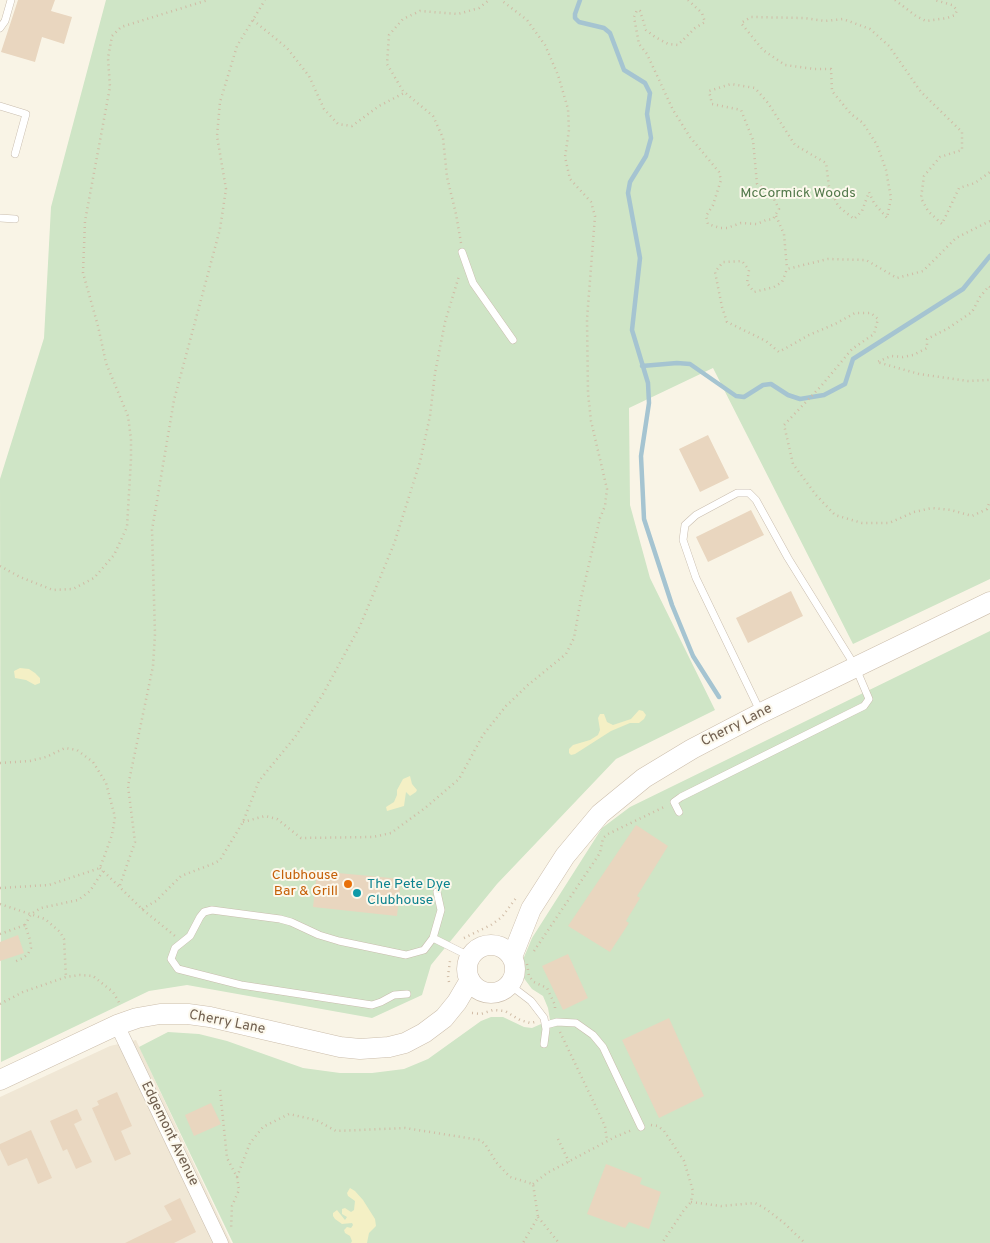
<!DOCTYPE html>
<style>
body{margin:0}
canvas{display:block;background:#f9f4e6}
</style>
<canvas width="990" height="1243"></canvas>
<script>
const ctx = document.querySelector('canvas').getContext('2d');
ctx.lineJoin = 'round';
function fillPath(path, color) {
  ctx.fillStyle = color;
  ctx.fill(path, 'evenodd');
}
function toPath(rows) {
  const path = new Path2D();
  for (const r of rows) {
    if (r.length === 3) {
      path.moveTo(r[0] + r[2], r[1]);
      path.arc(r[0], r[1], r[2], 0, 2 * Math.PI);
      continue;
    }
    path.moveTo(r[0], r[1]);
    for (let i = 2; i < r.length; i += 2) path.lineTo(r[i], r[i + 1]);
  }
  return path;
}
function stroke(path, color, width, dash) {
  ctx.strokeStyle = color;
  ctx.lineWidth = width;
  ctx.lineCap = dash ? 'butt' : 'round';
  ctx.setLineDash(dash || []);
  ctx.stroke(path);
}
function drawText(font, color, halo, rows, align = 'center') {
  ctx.font = font + ' Overpass,sans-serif';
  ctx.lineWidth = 4;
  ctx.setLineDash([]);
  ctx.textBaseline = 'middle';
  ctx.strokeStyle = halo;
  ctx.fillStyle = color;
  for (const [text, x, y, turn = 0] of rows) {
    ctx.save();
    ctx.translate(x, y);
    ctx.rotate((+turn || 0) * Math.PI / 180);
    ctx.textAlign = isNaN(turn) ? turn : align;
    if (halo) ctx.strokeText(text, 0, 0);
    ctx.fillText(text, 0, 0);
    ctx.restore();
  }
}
const residential = toPath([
 [136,1040,231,1243,0,1243,0,1097,110,1046]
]);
const green = toPath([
 [106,0,990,0,990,579,853,644,713,368,629,408,630,505,650,578,715,710,616,759,497,884,431,965,422,995,372,1018,187,985,149,991,1,1062,0,479,44,338,51,207],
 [990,631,990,1243,233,1243,139,1047,168,1032,199,1034,227,1041,303,1068,340,1073,372,1073,404,1069,428,1059,481,1021,491,1017,503,1017,524,1027,532,1028,550,1020,548,1008,543,996,532,989,523,977,522,962,532,938,602,828,630,807]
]);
const sand = toPath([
 [20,668,29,669,35,673,40,678,40,683,35,685,26,680,15,678,14,671],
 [639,710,643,711,646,715,644,719,639,723,630,723,611,731,575,754,571,755,569,753,569,749,573,745,590,740,598,735,600,730,598,718,600,714,604,714,607,722,613,725,631,719],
 [410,776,412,784,417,790,416,792,410,796,406,792,404,806,387,811,386,807,394,802,397,795,397,790,403,779],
 [350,1188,355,1191,363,1200,375,1219,376,1226,369,1233,367,1243,351,1243,352,1241,350,1236,345,1233,344,1230,347,1227,351,1228,353,1225,352,1223,342,1224,335,1219,333,1216,333,1213,337,1210,345,1220,347,1217,342,1214,342,1209,345,1208,351,1212,354,1210,355,1201,348,1196,347,1193]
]);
const stream = toPath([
 [580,0,575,14,575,18,579,22,604,28,610,33,624,70,645,83,650,93,647,114,651,138,646,156,630,182,628,193,640,258,632,330,648,383,649,403,641,456,644,519,672,605,693,656,719,697],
 [642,366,677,363,690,364,736,396,744,397,763,385,771,384,788,395,800,399,824,395,845,384,853,359,963,289,990,256]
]);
const building = toPath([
 [18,0,55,0,51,11,72,17,64,44,42,37,35,62,1,52],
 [708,435,729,478,700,492,679,449],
 [751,510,764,535,708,562,696,537],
 [791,591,803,616,748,643,736,618],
 [636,825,668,846,637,896,640,898,626,921,629,923,610,952,568,926],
 [317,871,401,879,397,916,313,907],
 [18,935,24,953,0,961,0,942],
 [568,954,588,998,563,1010,542,966],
 [669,1018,704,1096,659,1118,622,1040],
 [117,1092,132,1126,121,1131,131,1154,115,1161,92,1108,99,1105,97,1101],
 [211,1103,221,1124,194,1136,185,1115],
 [77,1109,82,1120,74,1124,92,1162,76,1169,67,1149,63,1151,50,1121],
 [31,1130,52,1178,38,1184,27,1158,8,1166,0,1149,0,1144],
 [606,1164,642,1178,640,1184,661,1192,649,1229,629,1222,625,1228,587,1214],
 [180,1198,196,1232,174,1243,125,1243,172,1220,164,1206]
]);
const path = toPath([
 [688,0,702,13,705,22,695,28,678,45,668,44,655,37,646,30,640,11,637,10,634,17,639,44,647,54,673,110,690,137,719,172,721,180,713,205,706,216,708,224,720,228,727,228,741,223,757,224,766,220,773,219,779,209,771,193,757,184,753,140,741,110,712,104,709,91,731,84,755,88,768,103,795,145,826,163,829,186,838,206,854,219,862,211,869,192,874,203,887,218,891,198,886,170,877,145,863,123,851,114,832,91,831,69,814,69,785,65,763,50,741,23,751,17,804,18,825,21,843,19,870,29,889,46,921,92,962,132,962,150,940,157,924,176,921,198,928,211,942,224,959,188,975,183,990,172],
 [895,0,916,16,926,21,947,18,955,15,957,10,952,5,935,0],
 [253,20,287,48,309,76,324,109,338,124,352,126,379,106,406,92],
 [776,216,784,234,787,269],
 [990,221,956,238,923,271,897,278,866,260,828,259,787,269,782,282,774,287,754,292,747,283,749,270,742,261,723,262,715,272,722,307,727,322,766,341,779,352,809,335,835,324,855,313,871,313,878,319,874,334,852,349,822,385,784,425,793,464,816,495,835,515,862,523,889,523,914,512,932,508,951,510,972,516,987,509,990,501],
 [461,243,456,214,447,177,443,138,433,116,403,91,387,64,389,35,403,19,420,11,458,14,479,8,489,0],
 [990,287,989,286,980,297,972,312,947,329,927,339,927,348,913,355,903,357,891,356,877,362,919,374,968,381,990,380],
 [0,566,20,577,53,590,73,589,94,578,114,555,127,527,131,459,131,439,128,416,106,363,98,326,83,273,85,221,110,87,108,58,112,36,121,27,208,0],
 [0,763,30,761,46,757,65,748,77,750,93,762,106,783,115,817,112,835,100,868],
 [243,822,265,816,277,819,301,838,373,837,391,833,425,808,459,779,483,735,506,706,528,685,566,654,574,638,581,598,600,518,605,506,607,489,591,421,588,393,587,319,595,216,591,202,570,179,565,157,569,130,568,109,558,75,545,45,527,20,501,0],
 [100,868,142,909,175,936],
 [120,885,135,842,128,786,153,666,155,634,152,530,174,400,220,229,226,189,217,136,220,102,237,46,265,0],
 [0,888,49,885,100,868],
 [0,904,45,919,60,932,64,939,66,977],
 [142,909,156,901,181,876,215,863,220,860,243,822,259,781,295,737,323,694,360,626,394,544,420,462,430,416,435,373,445,322,459,276],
 [25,925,31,914,41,908,78,900,90,891,103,871],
 [0,934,25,925,30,940,31,948,28,954,23,958,14,962],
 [464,938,491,925,502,917,516,898],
 [534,951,600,853,603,838,608,834,666,806],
 [527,964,529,976,534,982,547,988,555,1005,555,1012],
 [449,982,448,976,450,961],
 [0,1004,23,992,66,977,80,975,93,976,113,992,120,1004],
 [472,1013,481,1014,493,1010,505,1011,520,1020,530,1023,535,1022],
 [560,1032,605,1126,607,1141],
 [220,1090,227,1158,237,1177,239,1190,232,1206,231,1230],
 [651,1125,658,1126,664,1131,684,1161,693,1191,691,1202,684,1210,662,1243],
 [558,1139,569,1162],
 [237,1177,250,1143,263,1127,289,1114,316,1120,336,1131,405,1128,480,1140,485,1144,496,1162,510,1177,533,1184,538,1217,523,1243],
 [533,1184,547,1173,615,1137,632,1130],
 [691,1202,721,1206,755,1203,766,1209,784,1223,805,1243],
 [538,1217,559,1243]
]);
const lane = toPath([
 [0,28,5,21,11,0],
 [0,106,26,114,15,154],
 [0,218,15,219],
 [462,252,473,283,513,340],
 [679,812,674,802,681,797,864,706,869,699,855,666,788,558,756,500,749,493,737,493,696,515,685,525,683,540,696,578,760,711],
 [433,938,471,957],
 [510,985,531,1001,544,1018,546,1029,544,1044],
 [407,994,394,995,381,1002,372,1005,241,985,178,969,171,959,175,948,190,936,200,917,204,912,212,910,280,919,291,922,319,935,339,941,406,955,424,950,433,938,441,910,437,892],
 [546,1025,557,1022,576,1023,593,1035,603,1047,641,1127]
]);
const street = toPath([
 [117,1025,221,1243]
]);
const secondary = toPath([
 [491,969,24],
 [512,957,531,909,565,856,600,814,644,778,692,749,761,713,990,602],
 [0,1080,117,1025,137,1018,160,1014,188,1014,210,1017,340,1047,360,1049,389,1047,405,1043,424,1033,444,1018,457,1002,470,980]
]);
const markers = [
 [348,884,5,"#e8710a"],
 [357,893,5,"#0f9aa8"]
];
const parkNames = [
 ["McCormick Woods",798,194]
];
const streetNames = [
 ["Cherry Lane",737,726,-27],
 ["Cherry Lane",227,1023,11],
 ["Edgemont Avenue",169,1134,64]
];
const foodNames = [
 ["Clubhouse",338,876],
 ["Bar & Grill",338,892]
];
const cultureNames = [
 ["The Pete Dye",367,885],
 ["Clubhouse",367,901]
];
fillPath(residential, '#f0e7d5');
fillPath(green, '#cfe5c6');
fillPath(sand, '#f4f0c5');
stroke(stream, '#a5c4d1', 4.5);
fillPath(building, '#e9d6bf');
stroke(lane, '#c9bdae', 8);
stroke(street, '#c9bdae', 15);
stroke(secondary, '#ccbeac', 21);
stroke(path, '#d0bba5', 2.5, [1, 4]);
stroke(lane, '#fff', 7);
stroke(street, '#fff', 14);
stroke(secondary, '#fff', 20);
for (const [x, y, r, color] of markers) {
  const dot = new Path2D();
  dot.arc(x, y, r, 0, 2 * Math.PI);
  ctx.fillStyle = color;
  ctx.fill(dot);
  stroke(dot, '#fcf8ec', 2);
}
drawText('14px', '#53794b', '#fcf8ec', parkNames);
drawText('14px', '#6f5e4e', '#fcf8ec', streetNames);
drawText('14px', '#c56008', '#fcf8ec', foodNames, 'right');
drawText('14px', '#0d838f', '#fcf8ec', cultureNames, 'left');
</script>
